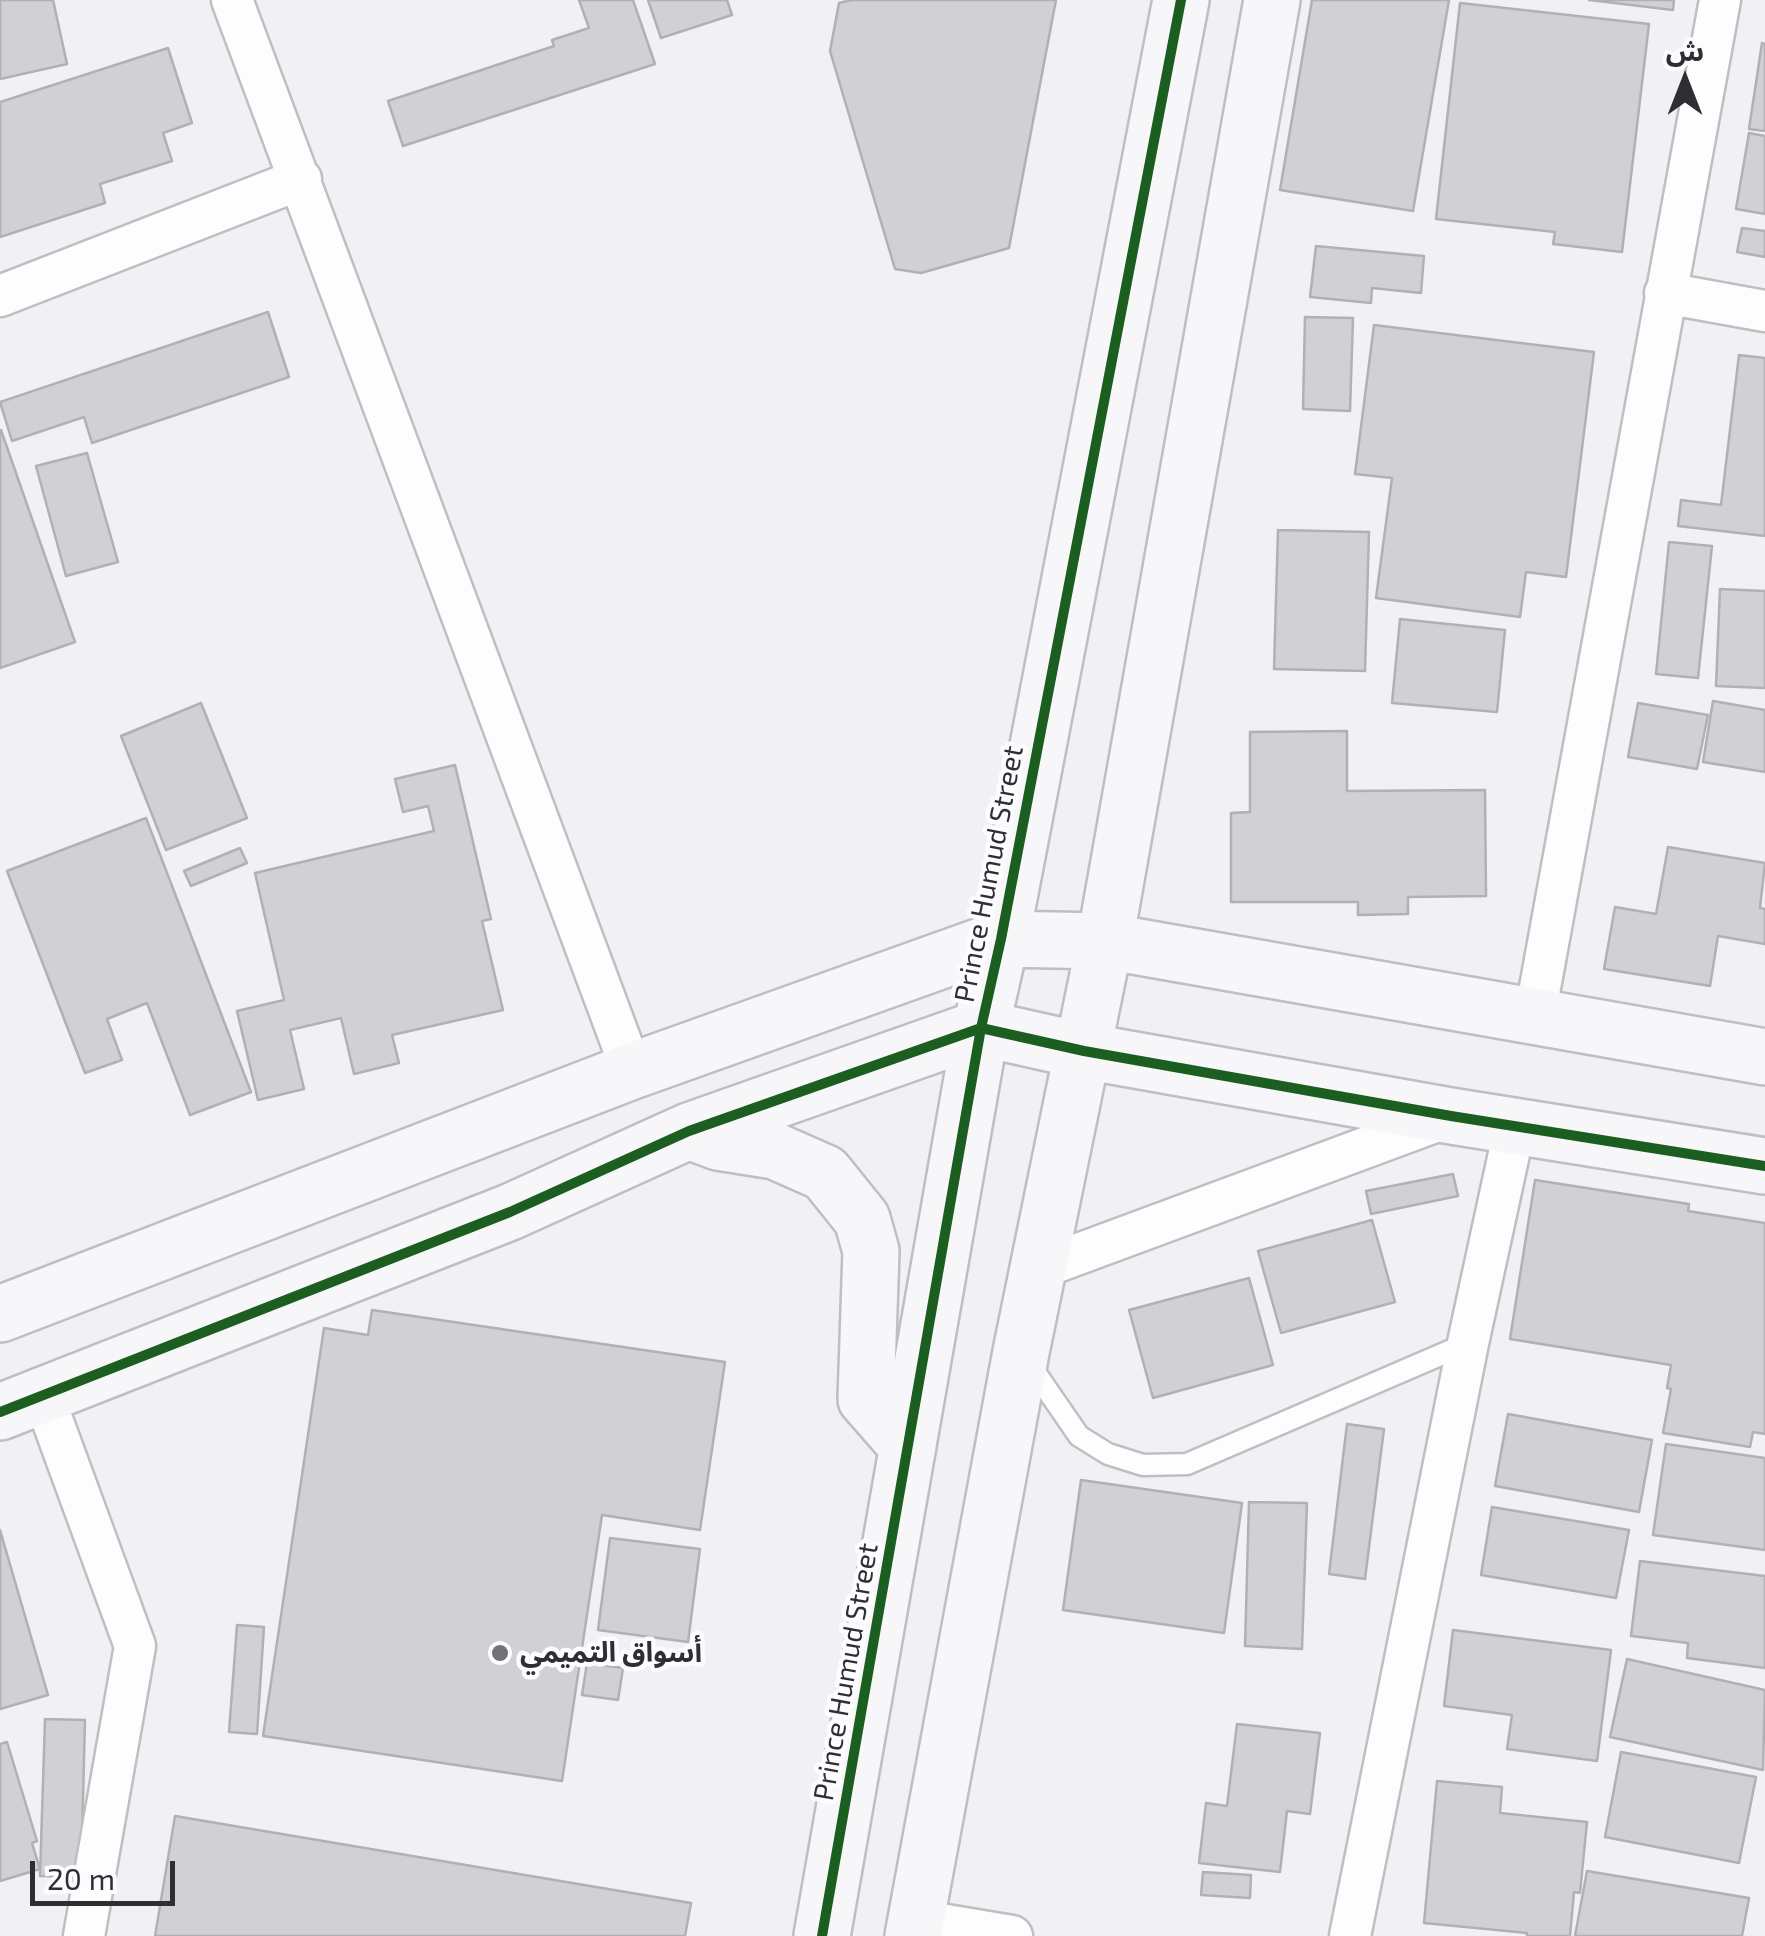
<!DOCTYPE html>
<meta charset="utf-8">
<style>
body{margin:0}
#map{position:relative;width:1765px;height:1936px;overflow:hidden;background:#f0f0f5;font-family:"Exo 2","Noto Sans Arabic",sans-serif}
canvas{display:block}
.north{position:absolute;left:1635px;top:30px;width:100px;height:100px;-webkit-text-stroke:8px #fcfcfe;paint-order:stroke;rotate:0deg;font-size:28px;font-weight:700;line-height:40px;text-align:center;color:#2f2e33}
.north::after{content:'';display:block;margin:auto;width:35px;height:45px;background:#2f2e33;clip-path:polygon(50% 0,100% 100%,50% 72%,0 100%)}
.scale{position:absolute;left:30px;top:1861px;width:145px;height:45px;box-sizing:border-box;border:5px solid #2f2e33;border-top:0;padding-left:12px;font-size:30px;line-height:35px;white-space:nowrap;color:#2f2e33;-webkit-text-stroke:8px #fcfcfe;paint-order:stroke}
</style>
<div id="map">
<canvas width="1765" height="1936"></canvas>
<div class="north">ش</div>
<div class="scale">20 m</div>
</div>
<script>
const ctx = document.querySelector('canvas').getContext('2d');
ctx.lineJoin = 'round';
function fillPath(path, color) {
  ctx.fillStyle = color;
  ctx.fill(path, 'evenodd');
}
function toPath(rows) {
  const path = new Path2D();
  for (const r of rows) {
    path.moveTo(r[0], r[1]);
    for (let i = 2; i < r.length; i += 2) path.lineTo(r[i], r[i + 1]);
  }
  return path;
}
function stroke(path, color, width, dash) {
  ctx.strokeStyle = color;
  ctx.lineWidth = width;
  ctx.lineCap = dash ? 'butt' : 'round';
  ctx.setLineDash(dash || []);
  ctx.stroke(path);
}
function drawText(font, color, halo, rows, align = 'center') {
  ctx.font = font + ' "Exo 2","Noto Sans Arabic",sans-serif';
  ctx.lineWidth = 9;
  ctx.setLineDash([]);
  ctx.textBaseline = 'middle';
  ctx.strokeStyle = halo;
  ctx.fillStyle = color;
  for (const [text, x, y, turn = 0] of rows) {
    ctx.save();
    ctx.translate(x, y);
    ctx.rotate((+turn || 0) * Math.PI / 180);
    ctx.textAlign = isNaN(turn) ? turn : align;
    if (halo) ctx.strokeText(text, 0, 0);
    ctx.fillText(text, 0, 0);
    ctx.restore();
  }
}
const building = toPath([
 [0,0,53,0,67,64,0,79,0,0],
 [579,0,633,0,655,64,403,146,388,101,554,46,552,40,589,28,579,0],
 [648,0,727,0,732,15,661,38,648,0],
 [851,0,1056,0,1009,248,921,273,895,269,830,51,839,3,851,0],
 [1312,0,1449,0,1413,211,1280,190,1312,0],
 [1589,0,1674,0,1673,10,1589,0],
 [1460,3,1649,24,1622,252,1553,244,1555,232,1436,219,1460,3],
 [1762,43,1765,44,1765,131,1749,129,1762,43],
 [168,48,192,123,163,133,172,161,100,184,105,203,0,237,0,102,168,48],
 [1749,133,1765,136,1765,214,1736,209,1749,133],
 [1742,228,1765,231,1765,257,1737,252,1742,228],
 [1316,246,1424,256,1421,293,1372,288,1371,303,1310,297,1316,246],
 [268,312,289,377,92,443,84,417,12,441,0,402,268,312],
 [1305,317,1353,318,1350,411,1303,409,1305,317],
 [1374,325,1594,352,1566,577,1526,572,1520,617,1376,598,1392,478,1355,474,1374,325],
 [1739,355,1765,358,1765,536,1678,526,1681,500,1721,505,1739,355],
 [1,430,75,642,0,668,0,431,1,430],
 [87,453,118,562,66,576,36,466,87,453],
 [1278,530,1369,532,1365,671,1274,669,1278,530],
 [1669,542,1712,546,1698,678,1656,674,1669,542],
 [1720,589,1765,591,1765,688,1716,686,1720,589],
 [1400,619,1505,630,1497,712,1392,703,1400,619],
 [1713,701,1765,710,1765,772,1703,762,1713,701],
 [201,703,247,818,166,850,121,736,201,703],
 [1638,703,1708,715,1697,769,1628,757,1638,703],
 [1347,731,1347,791,1485,790,1486,896,1408,897,1408,914,1358,915,1358,902,1231,902,1231,813,1250,812,1250,732,1347,731],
 [455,765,491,919,482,921,503,1010,392,1035,399,1063,354,1074,341,1018,290,1030,304,1089,258,1100,237,1011,284,1000,255,873,434,831,428,806,403,812,395,779,455,765],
 [146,818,251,1092,190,1115,147,1003,107,1019,122,1060,85,1073,7,871,146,818],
 [1668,847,1765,863,1760,908,1765,909,1765,944,1718,936,1710,986,1604,969,1615,907,1656,914,1668,847],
 [240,848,247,863,191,886,184,871,240,848],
 [1453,1174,1458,1196,1371,1214,1366,1191,1453,1174],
 [1535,1180,1689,1204,1688,1211,1765,1223,1765,1434,1753,1432,1750,1447,1663,1433,1671,1389,1667,1388,1671,1365,1510,1339,1535,1180],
 [1372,1220,1395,1302,1281,1333,1258,1251,1372,1220],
 [1249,1278,1273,1365,1153,1398,1129,1310,1249,1278],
 [372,1310,725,1362,700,1530,602,1515,562,1781,263,1736,324,1328,368,1335,372,1310],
 [1508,1414,1652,1440,1639,1512,1495,1486,1508,1414],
 [1347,1424,1384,1429,1365,1579,1329,1574,1347,1424],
 [1666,1444,1765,1458,1765,1550,1653,1535,1666,1444],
 [1081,1480,1242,1503,1224,1633,1063,1610,1081,1480],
 [1249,1502,1307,1503,1302,1649,1245,1646,1249,1502],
 [1492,1507,1629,1530,1616,1598,1481,1575,1492,1507],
 [0,1530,48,1695,0,1709,0,1530],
 [610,1538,700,1549,688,1642,598,1630,610,1538],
 [1640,1561,1765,1576,1765,1668,1687,1658,1688,1643,1631,1636,1640,1561],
 [237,1625,264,1627,257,1734,229,1732,237,1625],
 [1453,1630,1611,1650,1597,1761,1507,1749,1512,1715,1444,1706,1453,1630],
 [1627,1659,1765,1690,1763,1770,1610,1737,1627,1659],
 [587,1663,623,1668,618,1700,582,1695,587,1663],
 [45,1719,85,1720,81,1877,40,1876,45,1719],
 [1237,1724,1320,1733,1310,1814,1287,1811,1280,1872,1199,1863,1206,1803,1227,1806,1237,1724],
 [7,1742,37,1841,32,1843,40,1869,0,1881,0,1744,7,1742],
 [1621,1752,1756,1777,1739,1863,1605,1837,1621,1752],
 [1437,1781,1502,1787,1500,1813,1587,1822,1580,1893,1574,1892,1570,1936,1527,1936,1527,1933,1424,1923,1437,1781],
 [175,1816,691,1903,685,1936,155,1936,175,1816],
 [1587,1871,1749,1898,1742,1936,1575,1936,1587,1871],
 [1203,1872,1251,1875,1250,1898,1201,1895,1203,1872]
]);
const lane = toPath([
 [1028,1362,1079,1436,1108,1454,1143,1465,1187,1464,1468,1343]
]);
const street = toPath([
 [232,0,632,1071],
 [1665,293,1765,311],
 [0,296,301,179],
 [1535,1015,1720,0],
 [1038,1269,1451,1116],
 [43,1395,135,1646,84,1936],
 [916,1920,1012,1936],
 [1350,1936,1468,1343,1515,1126]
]);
const secondary = toPath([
 [689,1131,718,1142,775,1151,825,1173,862,1219,871,1251,866,1399,908,1447],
 [0,1314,632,1071,1001,939,1105,941,1765,1057],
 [0,1412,510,1212,689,1131,981,1028,1084,1051,1451,1116,1765,1166],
 [822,1936,981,1028,1001,939,1181,0],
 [913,1936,1021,1352,1105,941,1272,0]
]);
const cycleway = toPath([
 [0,1412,510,1212,689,1131,981,1028,1084,1051,1451,1116,1765,1166],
 [822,1936,981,1028,1001,939,1181,0]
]);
const markers = [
 [500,1653,10,"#737277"]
];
const streetNames = [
 ["Prince Humud Street",989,874,-79],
 ["Prince Humud Street",846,1672,-80]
];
const poiNames = [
 ["أسواق التميمي",520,1653]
];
fillPath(building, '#d1d1d5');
stroke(building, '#b1b1b5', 2.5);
stroke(lane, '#bfbec2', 25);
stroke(street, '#bfbec2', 45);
stroke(secondary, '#bfbec2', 60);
stroke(lane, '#fdfdfe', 20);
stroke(street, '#fdfdfe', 40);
stroke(secondary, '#f7f6f9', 55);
stroke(cycleway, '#1b5e20', 10);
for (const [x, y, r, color] of markers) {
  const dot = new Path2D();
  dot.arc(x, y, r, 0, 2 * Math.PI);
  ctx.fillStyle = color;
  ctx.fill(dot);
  stroke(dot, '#fcfcfe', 4);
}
drawText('28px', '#2f2e33', '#fcfcfe', streetNames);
drawText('bold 28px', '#2f2e33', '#fcfcfe', poiNames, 'left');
</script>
